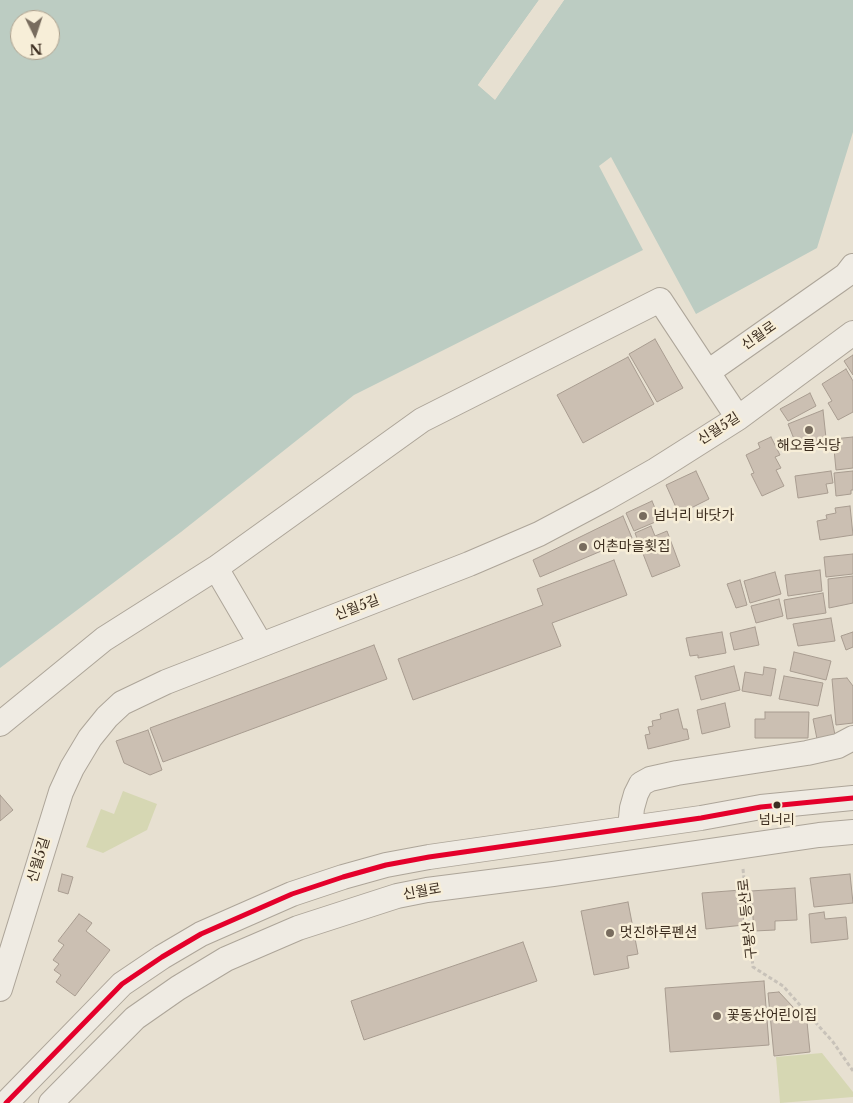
<!DOCTYPE html>
<meta charset="utf-8">
<style>
body{margin:0}
#map{position:relative;width:853px;height:1103px;overflow:hidden;background:#e7e0d1;font-family:"Libre Baskerville",serif}
canvas{display:block}
.north{position:absolute;left:10px;top:10px;width:50px;height:50px;box-sizing:border-box;background:#f7eed8;border:1px solid #ada18e;border-radius:50%;rotate:176deg;font-size:14px;font-weight:700;line-height:20px;text-align:center;color:#3d2e20}
.north::after{content:'';display:block;margin:auto;width:18px;height:22px;background:#786c5e;clip-path:polygon(50% 0,100% 100%,50% 72%,0 100%)}
</style>
<div id="map">
<canvas width="853" height="1103"></canvas>
<div class="north">N</div>
</div>
<script>
const ctx = document.querySelector('canvas').getContext('2d');
ctx.lineJoin = 'round';
function fillPath(path, color) {
  ctx.fillStyle = color;
  ctx.fill(path, 'evenodd');
}
function toPath(rows) {
  const path = new Path2D();
  for (const r of rows) {
    path.moveTo(r[0], r[1]);
    for (let i = 2; i < r.length; i += 2) path.lineTo(r[i], r[i + 1]);
  }
  return path;
}
function stroke(path, color, width, dash) {
  ctx.strokeStyle = color;
  ctx.lineWidth = width;
  ctx.lineCap = dash ? 'butt' : 'round';
  ctx.setLineDash(dash || []);
  ctx.stroke(path);
}
function drawText(font, color, halo, rows, align = 'center') {
  ctx.font = font + ' "Libre Baskerville","Noto Sans KR",serif';
  ctx.lineWidth = 5;
  ctx.setLineDash([]);
  ctx.textBaseline = 'middle';
  ctx.strokeStyle = halo;
  ctx.fillStyle = color;
  for (const [text, x, y, turn = 0] of rows) {
    ctx.save();
    ctx.translate(x, y);
    ctx.rotate((+turn || 0) * Math.PI / 180);
    ctx.textAlign = isNaN(turn) ? turn : align;
    if (halo) ctx.strokeText(text, 0, 0);
    ctx.fillText(text, 0, 0);
    ctx.restore();
  }
}
const green = toPath([
 [123,791,157,804,147,830,103,853,86,847,101,809,114,814],
 [822,1053,853,1092,853,1097,780,1103,776,1057]
]);
const water = toPath([
 [0,0,539,0,478,85,495,99,564,0,853,0,853,132,817,248,696,314,611,157,599,166,643,250,354,395,181,532,0,668],
 [20,20,50,20,50,50,20,50]
]);
const pier = toPath([
 [539,0,541,1,481,85,494,96,561,0,564,0,495,100,478,85]
]);
const building = toPath([
 [655,339,683,388,657,402,629,354,655,339],
 [853,355,853,375,844,361,853,355],
 [628,357,654,404,583,443,557,395,628,357],
 [846,369,853,381,853,412,838,420,828,403,832,401,822,384,846,369],
 [810,393,816,406,788,421,780,409,810,393],
 [823,410,826,438,798,449,788,424,823,410],
 [771,437,780,455,775,457,781,468,776,470,784,486,762,496,751,474,754,473,746,455,760,448,758,443,771,437],
 [853,437,853,468,836,470,833,439,853,437],
 [696,471,709,499,679,514,666,485,696,471],
 [831,471,833,483,826,484,828,493,798,498,795,476,831,471],
 [853,471,853,490,851,490,851,494,836,496,834,473,853,471],
 [652,501,660,520,634,531,626,513,652,501],
 [850,506,853,535,820,540,817,521,827,519,826,515,836,513,835,508,850,506],
 [623,516,632,538,540,577,533,560,623,516],
 [651,526,655,536,667,531,680,566,652,577,635,533,651,526],
 [853,554,853,574,826,577,824,557,853,554],
 [614,560,627,595,552,623,561,646,413,700,398,659,543,605,537,589,614,560],
 [820,570,822,591,788,596,785,575,820,570],
 [775,572,781,594,750,603,744,581,775,572],
 [853,576,853,603,829,608,828,579,853,576],
 [740,580,747,605,736,608,727,584,740,580],
 [823,593,826,613,787,619,784,600,823,593],
 [779,599,783,616,756,623,751,606,779,599],
 [831,618,835,641,798,646,793,624,831,618],
 [755,627,759,645,734,650,730,633,755,627],
 [722,632,726,653,698,658,698,655,690,656,686,638,722,632],
 [853,632,853,647,846,650,841,636,853,632],
 [374,645,387,679,163,762,150,728,374,645],
 [794,652,831,661,826,680,790,671,794,652],
 [734,666,740,690,701,700,695,676,734,666],
 [764,667,776,669,771,696,742,691,745,672,763,675,764,667],
 [784,676,823,683,818,706,779,699,784,676],
 [847,678,853,686,853,723,836,725,832,679,847,678],
 [725,703,730,727,702,734,697,710,725,703],
 [678,709,683,729,687,729,689,739,648,749,645,735,650,734,648,727,653,726,652,721,661,719,660,714,678,709],
 [765,712,809,712,808,738,755,738,755,719,765,719,765,712],
 [831,715,835,735,817,739,813,719,831,715],
 [148,730,162,770,150,775,124,763,116,741,148,730],
 [0,795,13,810,0,821,0,795],
 [62,874,73,877,68,894,58,891,62,874],
 [850,874,853,903,814,907,810,878,850,874],
 [795,888,797,920,775,921,775,930,754,931,751,891,795,888],
 [741,890,744,925,706,929,702,893,741,890],
 [628,902,638,954,627,956,629,968,594,975,581,911,628,902],
 [824,912,825,919,846,917,848,939,811,943,809,914,824,912],
 [79,914,92,923,86,931,110,950,75,996,56,982,61,975,54,970,59,964,53,960,64,945,58,941,79,914],
 [523,942,537,981,364,1040,351,1001,523,942],
 [764,981,769,1045,670,1052,665,988,764,981],
 [779,992,807,1022,810,1052,774,1056,768,993,779,992]
]);
const path = toPath([
 [743,869,753,967,783,986,833,1042,853,1071]
]);
const minor = toPath([
 [708,372,839,280,846,275,853,266],
 [216,568,261,645],
 [0,724,104,639,216,568,422,420,660,300,738,418],
 [630,828,632,808,636,794,641,784,650,779,677,773,807,753,838,746,853,738],
 [0,989,61,792,72,768,90,738,107,717,122,703,166,682,469,564,539,534,605,499,656,470,738,418,853,333],
 [6,1103,122,984,162,957,201,934,292,894,343,877,386,865,429,857,701,818,761,807,853,798],
 [51,1103,135,1018,178,988,226,959,298,928,397,896,427,890,553,874,819,835,853,832]
]);
const bus1 = toPath([
 [6,1103,122,984,162,957,201,934,292,894,343,877,386,865,429,857,701,818,761,807,853,798]
]);
const markers = [
 [809,430,5,"#786c5e"],
 [643,516,5,"#786c5e"],
 [583,547,5,"#786c5e"],
 [777,805,4.5,"#3d2e20"],
 [610,933,5,"#786c5e"],
 [717,1016,5,"#786c5e"]
];
const busNames = [
 ["넘너리",777,820]
];
const streetNames = [
 ["신월로",759,336,-35],
 ["신월5길",719,429,-33],
 ["신월5길",357,608,-21],
 ["신월5길",39,860,-73],
 ["신월로",422,892,-10],
 ["구봉산 등산로",748,919,-96]
];
const poiNames = [
 ["해오름식당",809,446,"center"],
 ["넘너리 바닷가",653,516],
 ["어촌마을횟집",593,547],
 ["멋진하루펜션",620,933],
 ["꽃동산어린이집",727,1016]
];
fillPath(green, '#d6d7b3');
fillPath(water, '#bcccc2');
fillPath(pier, '#e7e0d1');
fillPath(building, '#cbbfb2');
stroke(building, '#a89c90', 1);
stroke(minor, '#ada599', 26);
stroke(path, '#c8c2b9', 3, [4, 2.5]);
stroke(minor, '#efebe3', 24);
stroke(bus1, '#e4002b', 5);
for (const [x, y, r, color] of markers) {
  const dot = new Path2D();
  dot.arc(x, y, r, 0, 2 * Math.PI);
  ctx.fillStyle = color;
  ctx.fill(dot);
  stroke(dot, '#f7eed8', 2);
}
drawText('13px', '#3d2e20', '#f7eed8', busNames);
drawText('14px', '#3d2e20', '#f7eed8', streetNames);
drawText('14px', '#3d2e20', '#f7eed8', poiNames, 'left');
</script>
